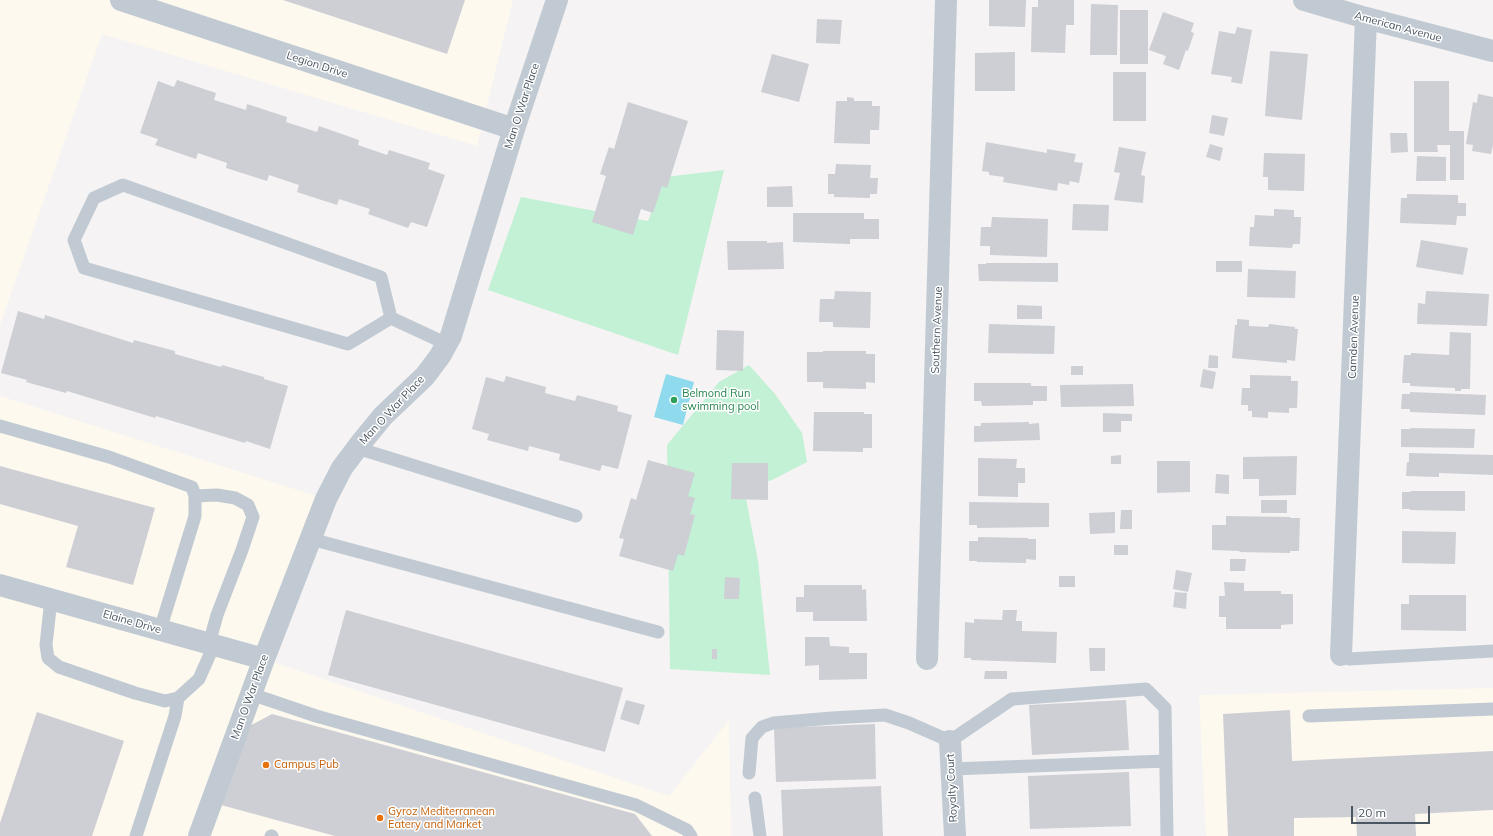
<!DOCTYPE html>
<style>
body{margin:0}
#map{position:relative;width:1493px;height:836px;overflow:hidden;background:#f5f3f3;font-family:Mulish,sans-serif}
canvas{display:block}
.scale{position:absolute;left:1351px;top:806px;width:79px;height:18px;box-sizing:border-box;border:2px solid #4a5661;border-top:0;padding-left:5px;font-size:12px;line-height:14px;white-space:nowrap;color:#4a5661;-webkit-text-stroke:3px #fff;paint-order:stroke}
</style>
<div id="map">
<canvas width="1493" height="836"></canvas>
<div class="scale">20 m</div>
</div>
<script>
const ctx = document.querySelector('canvas').getContext('2d');
ctx.lineJoin = 'round';
function fillPath(path, color) {
  ctx.fillStyle = color;
  ctx.fill(path, 'evenodd');
}
function toPath(rows) {
  const path = new Path2D();
  for (const r of rows) {
    path.moveTo(r[0], r[1]);
    for (let i = 2; i < r.length; i += 2) path.lineTo(r[i], r[i + 1]);
  }
  return path;
}
function stroke(path, color, width, dash) {
  ctx.strokeStyle = color;
  ctx.lineWidth = width;
  ctx.lineCap = dash ? 'butt' : 'round';
  ctx.setLineDash(dash || []);
  ctx.stroke(path);
}
function drawText(font, color, halo, rows, align = 'center') {
  ctx.font = font + ' Mulish,sans-serif';
  ctx.lineWidth = 3;
  ctx.setLineDash([]);
  ctx.textBaseline = 'middle';
  ctx.strokeStyle = halo;
  ctx.fillStyle = color;
  for (const [text, x, y, turn = 0] of rows) {
    ctx.save();
    ctx.translate(x, y);
    ctx.rotate((+turn || 0) * Math.PI / 180);
    ctx.textAlign = isNaN(turn) ? turn : align;
    if (halo) ctx.strokeText(text, 0, 0);
    ctx.fillText(text, 0, 0);
    ctx.restore();
  }
}
const commercial = toPath([
 [0,0,513,0,477,146,102,34,0,325],
 [0,396,326,499,270,661,669,796,729,720,731,836,0,836],
 [1493,688,1493,836,1206,836,1199,695]
]);
const green = toPath([
 [724,170,678,355,488,290,521,197,648,221,665,177],
 [749,365,775,394,802,433,807,462,772,480,744,488,758,561,770,675,670,669,667,445,719,382]
]);
const water = toPath([
 [666,374,694,382,683,425,654,417]
]);
const building = toPath([
 [283,0,465,0,447,54],
 [989,0,1026,0,1025,27,989,26],
 [1038,0,1074,0,1074,25,1066,25,1065,53,1031,52,1032,7,1038,7],
 [1091,4,1118,5,1117,55,1090,55],
 [1120,10,1148,10,1148,64,1120,64],
 [1163,12,1194,23,1191,32,1194,33,1188,51,1186,50,1179,70,1163,64,1166,56,1149,50],
 [817,19,842,20,840,44,816,43],
 [1237,27,1252,30,1242,84,1231,82,1232,77,1211,74,1219,31,1235,34],
 [1270,51,1308,54,1302,120,1265,116],
 [1015,52,1015,91,975,91,975,53],
 [772,54,809,64,799,102,761,92],
 [1113,72,1146,72,1146,121,1113,121],
 [177,80,216,93,214,100,246,110,247,104,287,117,286,122,317,132,319,126,359,140,358,145,387,155,389,150,430,163,428,169,445,175,427,227,411,222,408,228,368,214,370,209,339,199,337,205,297,192,299,185,269,175,267,181,226,168,227,163,198,153,196,159,155,145,158,139,140,133,158,81,174,87],
 [1414,81,1449,81,1449,131,1464,131,1464,180,1450,180,1450,145,1437,145,1438,152,1414,152],
 [1478,94,1493,97,1493,145,1491,154,1472,151,1473,145,1466,144,1473,102,1477,103],
 [847,97,854,98,854,101,872,101,872,106,880,106,879,130,870,130,870,144,834,143,836,101,847,101],
 [628,102,688,121,667,188,662,186,653,213,641,209,633,235,592,222,606,176,600,174,609,147,614,149],
 [1212,115,1228,118,1224,136,1209,133],
 [1390,133,1407,133,1408,152,1391,153],
 [986,142,1047,153,1047,149,1076,154,1074,162,1083,163,1079,183,1070,181,1069,185,1058,183,1057,191,1003,182,1004,177,989,175,989,172,982,171],
 [1210,144,1223,148,1220,161,1206,157],
 [1119,147,1146,152,1141,175,1145,176,1143,203,1114,200,1120,173,1114,172],
 [1264,153,1305,154,1304,191,1268,190,1268,177,1263,177],
 [1417,156,1446,157,1446,181,1416,181],
 [836,164,871,165,870,178,878,178,877,194,870,194,870,198,834,197,834,194,828,194,828,174,835,174],
 [792,186,793,207,767,207,767,187],
 [1407,194,1458,195,1458,203,1466,203,1466,216,1457,216,1456,225,1400,223,1401,198,1407,198],
 [1073,204,1109,205,1108,231,1072,230],
 [1274,209,1294,210,1294,217,1301,217,1300,244,1293,244,1292,248,1249,246,1250,227,1254,227,1255,215,1274,216],
 [793,213,864,213,864,219,879,219,879,239,850,239,850,244,793,242],
 [992,217,1048,219,1047,257,990,255,990,246,980,246,981,227,991,227],
 [1421,240,1468,248,1463,275,1416,267],
 [727,241,767,241,767,243,783,242,784,269,728,270],
 [1216,261,1242,261,1242,272,1216,272],
 [986,263,1058,263,1058,282,979,281,978,264,986,264],
 [1248,269,1296,271,1295,298,1247,297],
 [835,291,871,292,870,328,833,327,833,322,819,322,820,299,834,299],
 [1426,291,1489,294,1487,326,1417,324,1418,303,1425,304],
 [1017,305,1042,306,1042,319,1017,319],
 [18,311,44,319,45,315,133,343,134,340,175,351,175,354,221,367,222,365,264,377,264,379,288,386,270,449,246,441,245,443,156,416,155,418,67,391,66,393,26,382,27,380,1,373],
 [1237,319,1249,320,1249,326,1268,327,1269,324,1295,327,1295,329,1298,329,1295,361,1287,360,1287,363,1232,358,1235,325,1237,325],
 [989,324,1055,326,1054,354,988,353],
 [717,330,744,331,743,371,716,370],
 [1450,332,1471,333,1470,389,1461,389,1461,391,1455,391,1455,388,1410,386,1410,383,1402,383,1404,355,1411,355,1411,353,1449,355],
 [823,351,866,351,866,354,875,354,875,383,866,382,866,389,823,388,823,382,807,382,807,352,823,352],
 [1209,355,1218,356,1218,368,1208,368],
 [1071,366,1083,366,1083,375,1071,375],
 [1203,369,1216,372,1213,389,1200,387],
 [1250,375,1291,376,1291,381,1298,381,1297,408,1289,408,1289,413,1268,412,1268,418,1252,417,1252,411,1248,411,1248,405,1241,405,1242,388,1250,388],
 [506,376,546,387,545,393,575,401,577,395,618,406,617,411,632,415,618,469,602,465,600,471,559,460,560,454,529,446,528,451,487,440,489,434,472,429,486,377,504,382],
 [974,383,1031,383,1031,386,1047,386,1047,401,1033,401,1033,405,982,406,981,401,974,401],
 [1133,384,1134,406,1061,407,1060,385],
 [1410,392,1486,395,1485,415,1410,412,1410,409,1401,409,1402,394,1410,394],
 [814,412,864,412,864,414,872,414,872,448,863,448,863,452,813,451],
 [1103,413,1132,414,1132,421,1121,421,1121,432,1103,432],
 [1029,422,1029,424,1039,423,1040,440,974,442,974,426,981,426,981,423],
 [1410,428,1475,429,1474,448,1401,447,1401,429,1411,429],
 [1409,453,1493,455,1493,475,1439,473,1439,477,1406,476,1407,462,1409,462],
 [1121,455,1121,464,1111,464,1111,456],
 [1297,456,1296,495,1259,496,1259,479,1243,479,1243,457],
 [978,458,1017,459,1016,468,1025,468,1025,483,1018,483,1018,497,978,496],
 [648,460,695,473,688,496,695,498,690,514,695,515,684,556,678,554,673,571,619,556,624,539,619,538,631,498,636,500],
 [1157,461,1190,461,1190,492,1157,493],
 [732,463,768,463,768,500,731,499],
 [0,466,155,508,133,585,66,567,78,526,0,504],
 [1216,474,1229,475,1229,494,1215,493],
 [1411,491,1465,491,1465,511,1410,510,1410,509,1402,509,1402,492,1410,492],
 [1261,500,1287,500,1287,513,1261,513],
 [969,502,1049,503,1049,527,977,528,977,525,969,525],
 [1121,510,1132,510,1132,529,1120,529],
 [1115,512,1115,533,1090,534,1089,513],
 [1226,516,1291,517,1290,518,1300,518,1299,551,1290,551,1290,553,1239,552,1240,551,1212,550,1212,525,1226,525],
 [1402,531,1456,532,1455,564,1402,563],
 [978,537,1028,538,1028,539,1036,539,1036,560,1026,559,1026,563,977,562,977,561,969,561,969,541,978,541],
 [1114,545,1128,545,1128,555,1114,555],
 [1230,559,1246,559,1245,571,1230,571],
 [1176,570,1192,573,1188,592,1173,589],
 [1059,576,1075,576,1075,587,1059,587],
 [725,577,740,578,739,599,724,599],
 [1224,582,1244,583,1244,591,1281,591,1281,594,1293,594,1293,624,1281,625,1281,629,1226,629,1226,617,1219,617,1219,596,1225,596],
 [804,585,862,585,862,590,866,589,867,621,813,621,813,612,796,612,796,597,804,597],
 [1175,592,1187,593,1186,609,1173,607],
 [1409,595,1466,595,1466,631,1401,630,1401,604,1409,604],
 [346,610,623,688,605,752,328,675],
 [1003,610,1017,610,1016,621,1022,621,1022,631,1057,632,1056,663,971,660,971,658,964,658,965,622,974,623,974,619,1002,620],
 [805,637,829,637,830,646,849,647,849,653,867,653,867,679,819,680,819,665,805,666],
 [1089,648,1105,648,1105,671,1090,671],
 [712,649,717,649,717,659,712,659],
 [985,671,1007,671,1007,679,984,679],
 [626,700,645,705,639,725,620,719],
 [1126,700,1129,750,1032,755,1029,705],
 [1290,710,1292,761,1493,751,1493,810,1415,814,1416,836,1357,836,1356,817,1294,818,1294,836,1228,836,1223,714],
 [37,712,124,741,92,836,0,836,0,823],
 [272,714,635,814,652,836,335,836,221,805,246,728],
 [875,724,876,779,776,782,774,728],
 [1129,772,1131,826,1030,829,1028,776],
 [881,786,883,836,783,836,781,790]
]);
const service = toPath([
 [391,318,348,344,84,268,74,240,94,198,123,185,381,277,391,318,447,344],
 [0,426,109,457,192,487,195,496,195,516,160,630],
 [357,448,576,516],
 [195,496,217,495,235,498,248,505,253,517,242,550,217,615,209,644],
 [311,539,658,632],
 [51,599,46,645,48,658,59,667,135,693,165,701,178,698,199,679,214,645],
 [1341,655,1349,659,1493,651],
 [251,694,316,716,636,805,687,830,691,836],
 [1309,716,1493,709],
 [951,769,1166,761],
 [749,773,752,738,762,727,773,723,832,718,885,715,909,723,950,741,1012,699,1146,689,1165,708,1167,836],
 [755,798,760,836],
 [136,836,175,716,178,698],
 [271,836,272,836]
]);
const minor = toPath([
 [121,0,514,129],
 [1304,0,1366,18,1493,51],
 [0,585,264,659],
 [1341,655,1366,18],
 [927,659,946,0],
 [950,741,955,836],
 [199,836,264,659,326,499,342,468,360,444,383,416,425,376,440,356,451,336,514,129,557,0]
]);
const markers = [
 [674,400,4,"#2e9e5b"],
 [266,765,4,"#e8710a"],
 [380,818,4,"#e8710a"]
];
const streetNames = [
 ["American Avenue",1398,27,15],
 ["Legion Drive",317,65,18],
 ["Man O War Place",522,106,-72],
 ["Southern Avenue",937,330,-88],
 ["Camden Avenue",1354,337,-88],
 ["Man O War Place",392,410,-47],
 ["Elaine Drive",132,622,16],
 ["Man O War Place",250,697,-70],
 ["Royalty Court",952,788,-93]
];
const leisureNames = [
 ["Belmond Run",682,394],
 ["swimming pool",682,407]
];
const foodNames = [
 ["Campus Pub",274,765],
 ["Gyroz Mediterranean",388,812],
 ["Eatery and Market",388,825]
];
fillPath(commercial, '#fdf9ef');
fillPath(green, '#c3f1d5');
fillPath(water, '#90daee');
fillPath(building, '#cdcfd5');
stroke(service, '#c1cad2', 13);
stroke(minor, '#c1cad2', 22);
for (const [x, y, r, color] of markers) {
  const dot = new Path2D();
  dot.arc(x, y, r, 0, 2 * Math.PI);
  ctx.fillStyle = color;
  ctx.fill(dot);
  stroke(dot, '#fff', 1.5);
}
drawText('11px', '#4a5661', '#fff', streetNames);
drawText('11px', '#27864d', '#fff', leisureNames, 'left');
drawText('11px', '#c56008', '#fff', foodNames, 'left');
</script>
